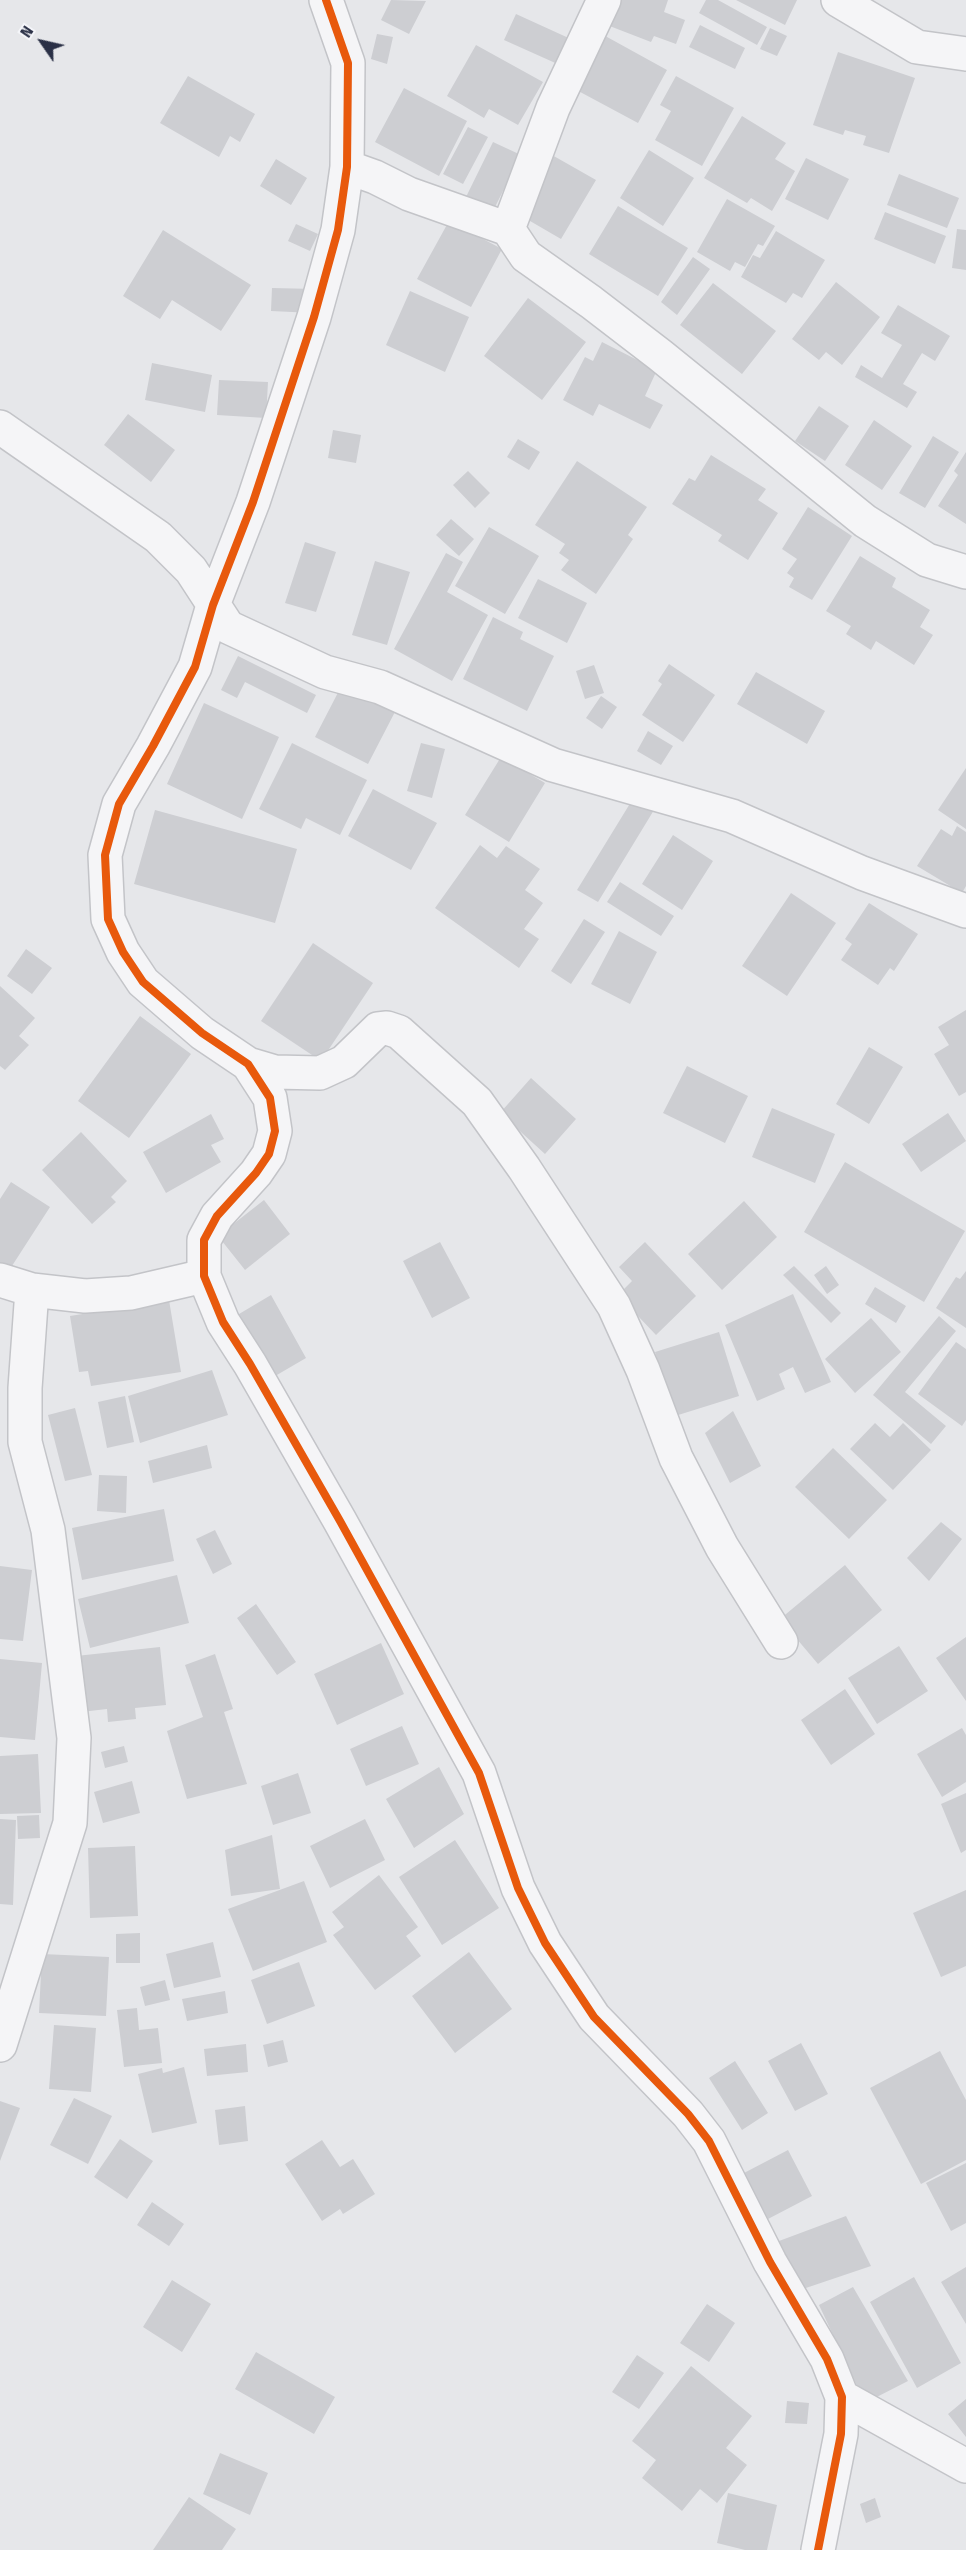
<!DOCTYPE html>
<style>
body{margin:0}
#map{position:relative;width:966px;height:2550px;overflow:hidden;background:#e6e7ea;font-family:"Fira Sans Condensed",sans-serif}
canvas{display:block}
.north{position:absolute;left:12px;top:12px;width:60px;height:60px;-webkit-text-stroke:4px #f4f5f9;paint-order:stroke;rotate:304deg;font-size:16px;font-weight:700;line-height:24px;text-align:center;color:#2a3046}
.north::after{content:'';display:block;margin:auto;width:21px;height:27px;background:#2a3046;clip-path:polygon(50% 0,100% 100%,50% 72%,0 100%)}
</style>
<div id="map">
<canvas width="966" height="2550"></canvas>
<div class="north">N</div>
</div>
<script>
const ctx = document.querySelector('canvas').getContext('2d');
ctx.lineJoin = 'round';
function fillPath(path, color) {
  ctx.fillStyle = color;
  ctx.fill(path, 'evenodd');
}
function toPath(rows) {
  const path = new Path2D();
  for (const r of rows) {
    path.moveTo(r[0], r[1]);
    for (let i = 2; i < r.length; i += 2) path.lineTo(r[i], r[i + 1]);
  }
  return path;
}
function stroke(path, color, width, dash) {
  ctx.strokeStyle = color;
  ctx.lineWidth = width;
  ctx.lineCap = dash ? 'butt' : 'round';
  ctx.setLineDash(dash || []);
  ctx.stroke(path);
}
const building = toPath([
 [391,0,426,1,409,34,381,20],
 [616,0,668,0,664,12,685,20,676,44,654,36,651,42,607,25],
 [706,0,718,0,767,27,757,45,699,13],
 [736,0,797,0,785,25],
 [516,14,573,40,562,66,504,40],
 [700,25,745,48,735,69,689,47],
 [770,28,787,36,777,56,760,49],
 [598,32,667,70,638,123,569,86],
 [377,34,393,37,387,64,371,59],
 [476,45,543,82,518,125,489,109,484,118,447,96],
 [838,52,915,78,889,153,863,145,866,136,845,130,843,135,813,125],
 [188,76,255,114,240,142,230,136,219,157,160,123],
 [676,76,734,108,702,166,655,140,671,111,660,105],
 [404,88,467,121,439,176,375,142],
 [742,116,786,143,775,159,795,171,772,211,751,198,747,203,704,178],
 [468,127,488,137,463,184,443,174],
 [493,142,521,155,493,211,466,197],
 [649,150,694,178,663,226,620,198],
 [552,155,596,180,561,239,518,214],
 [806,158,849,179,828,220,785,199],
 [276,159,307,178,291,205,260,186],
 [899,174,959,198,947,228,887,205],
 [727,199,775,226,763,246,758,244,745,267,735,262,730,271,697,252],
 [618,206,688,248,658,296,589,254],
 [885,212,946,236,935,264,874,239],
 [449,221,502,249,471,307,417,279],
 [296,224,318,234,310,251,288,241],
 [957,229,966,230,966,270,952,268],
 [163,230,251,285,221,331,172,300,160,319,123,296],
 [776,231,825,260,802,298,793,293,786,303,741,277,753,255,760,258],
 [693,257,710,269,677,315,661,302],
 [836,282,880,317,842,365,826,352,819,360,792,339],
 [713,283,776,331,742,374,680,325],
 [272,288,315,289,313,313,271,311],
 [410,291,469,317,445,372,386,345],
 [528,298,586,342,542,400,484,356],
 [898,305,950,336,935,361,922,353,903,384,917,392,907,408,855,377,861,365,882,378,902,345,881,333],
 [602,342,657,370,645,396,663,405,650,429,599,404,593,416,563,400,585,357,593,361],
 [152,363,212,375,205,412,145,400],
 [219,380,268,382,266,418,217,415],
 [819,406,849,426,825,461,795,441],
 [128,414,175,450,151,482,104,445],
 [874,420,912,446,882,490,845,465],
 [333,430,361,435,356,463,328,458],
 [933,436,959,452,925,508,899,493],
 [518,439,540,452,529,470,507,457],
 [966,452,966,524,938,506,958,475,954,471],
 [711,455,766,489,758,500,778,513,748,560,718,541,722,535,672,504,689,478,695,481],
 [577,461,647,507,628,535,633,539,596,594,561,570,569,560,559,553,565,544,535,525],
 [468,471,490,493,475,508,453,485],
 [808,507,852,536,812,600,789,587,794,578,787,573,797,559,782,549],
 [451,519,474,539,459,556,436,535],
 [489,527,539,556,505,614,455,586],
 [305,542,336,552,316,612,285,603],
 [446,553,463,562,447,592,488,615,452,681,394,649],
 [860,556,896,578,892,587,930,610,920,627,933,635,914,665,876,641,871,650,846,634,851,626,826,611],
 [375,561,410,572,387,645,352,635],
 [538,579,587,603,567,643,518,618],
 [493,617,523,632,520,639,554,656,527,711,463,679],
 [238,656,316,695,307,713,245,682,237,698,221,690],
 [669,664,715,695,683,742,642,715,662,684,658,681],
 [594,665,604,693,585,699,576,671],
 [756,672,825,711,807,744,737,704],
 [344,681,397,708,368,764,315,737],
 [601,696,617,707,602,729,586,718],
 [204,703,279,737,242,819,167,784],
 [648,731,673,746,661,765,637,751],
 [292,743,367,780,340,835,306,818,301,829,259,809],
 [421,743,445,749,432,798,407,791],
 [501,757,545,783,509,842,465,815],
 [966,768,966,829,938,810],
 [373,789,437,823,411,870,348,836],
 [634,797,654,810,598,902,577,890],
 [155,810,297,849,275,923,134,884],
 [957,826,966,832,966,886,962,893,917,866,941,829,952,836],
 [673,835,713,861,682,910,642,884],
 [480,845,497,858,506,846,540,869,525,890,543,903,524,929,539,939,519,968,435,908],
 [620,882,674,916,661,936,607,902],
 [791,893,836,923,787,996,742,966],
 [869,903,918,934,894,971,890,968,878,985,841,960,852,944,845,939],
 [584,919,605,932,571,984,551,971],
 [619,931,657,952,630,1004,591,984],
 [313,943,373,983,321,1061,261,1021],
 [26,949,52,968,32,994,7,976],
 [0,986,35,1018,19,1036,29,1045,5,1070,0,1066],
 [966,1010,966,1092,959,1096,934,1054,949,1045,938,1027],
 [140,1016,191,1054,129,1138,78,1101],
 [869,1047,903,1067,869,1124,836,1104],
 [687,1066,748,1096,725,1143,663,1113],
 [531,1078,576,1119,545,1154,500,1113],
 [772,1108,835,1134,815,1183,752,1157],
 [948,1113,966,1141,921,1172,902,1144],
 [211,1114,224,1139,211,1145,221,1162,166,1193,143,1152],
 [81,1132,127,1181,111,1197,116,1202,92,1224,42,1170],
 [845,1162,965,1231,924,1302,804,1232],
 [11,1182,50,1207,10,1269,0,1263,0,1199],
 [264,1200,290,1234,245,1270,218,1236],
 [744,1201,777,1237,722,1290,688,1254],
 [440,1242,470,1298,432,1318,403,1261],
 [645,1242,696,1296,656,1335,618,1295,632,1281,619,1267],
 [794,1266,841,1313,831,1323,783,1275],
 [826,1266,839,1285,827,1294,814,1275],
 [966,1271,966,1328,936,1308,956,1277,960,1279],
 [875,1287,906,1306,896,1323,865,1304],
 [793,1294,831,1382,805,1393,793,1367,779,1374,785,1389,757,1401,725,1325],
 [271,1295,306,1358,270,1379,234,1317],
 [169,1300,181,1372,91,1386,88,1371,79,1372,70,1316],
 [939,1316,956,1331,905,1392,946,1426,931,1444,873,1395],
 [871,1318,901,1352,855,1393,825,1359],
 [719,1332,739,1396,675,1416,655,1352],
 [956,1342,966,1349,966,1420,962,1426,918,1394],
 [212,1370,228,1415,140,1443,128,1396],
 [125,1396,134,1442,107,1448,98,1402],
 [75,1408,92,1475,65,1481,48,1415],
 [733,1411,761,1466,730,1483,705,1433],
 [875,1423,890,1437,903,1423,931,1450,893,1490,850,1449],
 [207,1445,212,1468,153,1483,148,1461],
 [833,1448,887,1500,849,1539,795,1487],
 [99,1475,127,1476,126,1513,97,1511],
 [164,1509,174,1561,82,1580,72,1528],
 [941,1522,962,1539,929,1581,907,1558],
 [215,1530,232,1564,213,1574,196,1539],
 [845,1565,882,1610,818,1664,780,1619],
 [0,1566,32,1570,23,1641,0,1639],
 [177,1575,189,1623,90,1648,78,1599],
 [256,1604,296,1662,277,1675,237,1618],
 [966,1637,966,1701,936,1658],
 [381,1643,404,1694,337,1725,314,1674],
 [899,1646,928,1691,877,1724,848,1678],
 [160,1647,166,1705,135,1708,136,1719,108,1722,107,1709,81,1712,76,1656],
 [215,1654,233,1709,224,1712,247,1784,187,1799,167,1731,203,1717,185,1665],
 [0,1659,42,1663,35,1740,0,1737],
 [845,1689,875,1734,831,1765,801,1720],
 [402,1726,419,1764,366,1786,350,1749],
 [962,1728,966,1735,966,1782,942,1797,917,1754],
 [124,1746,128,1762,105,1768,101,1752],
 [38,1754,41,1813,0,1814,0,1756],
 [439,1767,464,1814,414,1848,386,1799],
 [298,1773,311,1813,273,1825,261,1786],
 [132,1781,140,1813,103,1823,94,1792],
 [966,1793,966,1850,961,1853,941,1804],
 [39,1815,40,1838,18,1839,17,1816],
 [0,1819,16,1820,13,1905,0,1904],
 [365,1819,385,1860,330,1888,310,1846],
 [272,1835,280,1889,231,1896,225,1850],
 [455,1840,499,1908,442,1945,399,1877],
 [135,1846,138,1916,90,1918,88,1848],
 [379,1875,418,1927,406,1936,421,1956,375,1990,333,1935,344,1927,332,1912],
 [304,1881,327,1942,253,1971,228,1909],
 [966,1890,966,1966,941,1977,913,1913],
 [140,1933,140,1963,116,1963,116,1934],
 [213,1942,221,1977,174,1988,166,1954],
 [469,1952,512,2009,455,2053,412,1996],
 [42,1954,109,1957,106,2016,39,2013],
 [299,1962,315,2006,267,2024,251,1980],
 [165,1980,170,2000,145,2006,140,1987],
 [225,1991,228,2013,187,2021,182,1999],
 [137,2008,139,2030,158,2028,162,2063,124,2067,117,2010],
 [54,2025,96,2028,91,2092,49,2089],
 [283,2040,288,2062,268,2067,263,2045],
 [801,2043,828,2094,795,2111,768,2061],
 [246,2044,248,2072,207,2076,204,2049],
 [940,2051,966,2100,966,2160,921,2184,870,2088],
 [735,2061,768,2113,742,2130,709,2078],
 [184,2067,197,2123,152,2133,138,2074,162,2068,163,2073],
 [74,2098,112,2116,88,2164,50,2145],
 [0,2101,20,2108,0,2161],
 [245,2106,248,2141,219,2145,215,2110],
 [120,2139,153,2161,127,2199,94,2177],
 [322,2140,340,2167,353,2159,375,2194,343,2214,340,2209,322,2221,285,2164],
 [788,2150,812,2196,768,2219,744,2173],
 [966,2163,966,2223,951,2231,926,2183],
 [152,2202,184,2224,169,2246,137,2225],
 [846,2216,871,2266,797,2291,779,2241],
 [966,2267,966,2324,941,2282],
 [914,2277,961,2363,917,2388,870,2302],
 [172,2280,211,2304,182,2352,143,2327],
 [853,2287,908,2381,865,2403,819,2305],
 [707,2304,735,2323,709,2362,680,2343],
 [256,2352,335,2397,314,2434,235,2389],
 [637,2355,664,2373,639,2409,612,2392],
 [691,2366,752,2416,726,2448,747,2465,717,2503,700,2489,682,2511,642,2478,656,2460,632,2441],
 [966,2399,966,2437,948,2414],
 [787,2401,809,2403,807,2424,785,2423],
 [220,2453,268,2473,250,2515,203,2494],
 [728,2493,777,2505,767,2550,745,2550,717,2543],
 [189,2497,236,2529,222,2550,153,2550],
 [875,2498,881,2517,866,2523,860,2504]
]);
const street = toPath([
 [326,0,348,63,347,167,338,230,314,317,253,502,213,605,195,667,153,746,119,804,105,855,108,919,123,952,143,982,202,1033,248,1064,270,1098,275,1131,269,1154,256,1173,217,1216,204,1240,204,1276,223,1322,250,1364,340,1521,479,1773,518,1888,545,1943,594,2017,688,2114,709,2141,770,2262,827,2359,842,2397,841,2434,818,2550],
 [838,0,917,47,966,54],
 [347,167,375,177,409,194,508,229,526,256,591,302,660,355,865,521,927,560,966,572],
 [508,229,553,108,604,0],
 [0,427,158,537,191,570,228,627,325,672,380,687,553,765,732,816,862,873,966,911],
 [248,1064,275,1072,320,1073,344,1062,378,1029,387,1028,399,1032,477,1102,524,1168,614,1306,643,1370,676,1458,722,1547,781,1642],
 [0,1280,32,1290,85,1296,131,1293,204,1276],
 [0,2045,70,1823,74,1738,48,1530,25,1442,25,1388,32,1290],
 [842,2397,966,2466]
]);
const cycleway = toPath([
 [326,0,348,63,347,167,338,230,314,317,253,502,213,605,195,667,153,746,119,804,105,855,108,919,123,952,143,982,202,1033,248,1064,270,1098,275,1131,269,1154,256,1173,217,1216,204,1240,204,1276,223,1322,250,1364,340,1521,479,1773,518,1888,545,1943,594,2017,688,2114,709,2141,770,2262,827,2359,842,2397,841,2434,818,2550]
]);
fillPath(building, '#cdced2');
stroke(street, '#c3c4c8', 36);
stroke(street, '#f5f5f7', 33);
stroke(cycleway, '#e8590c', 8);
</script>
